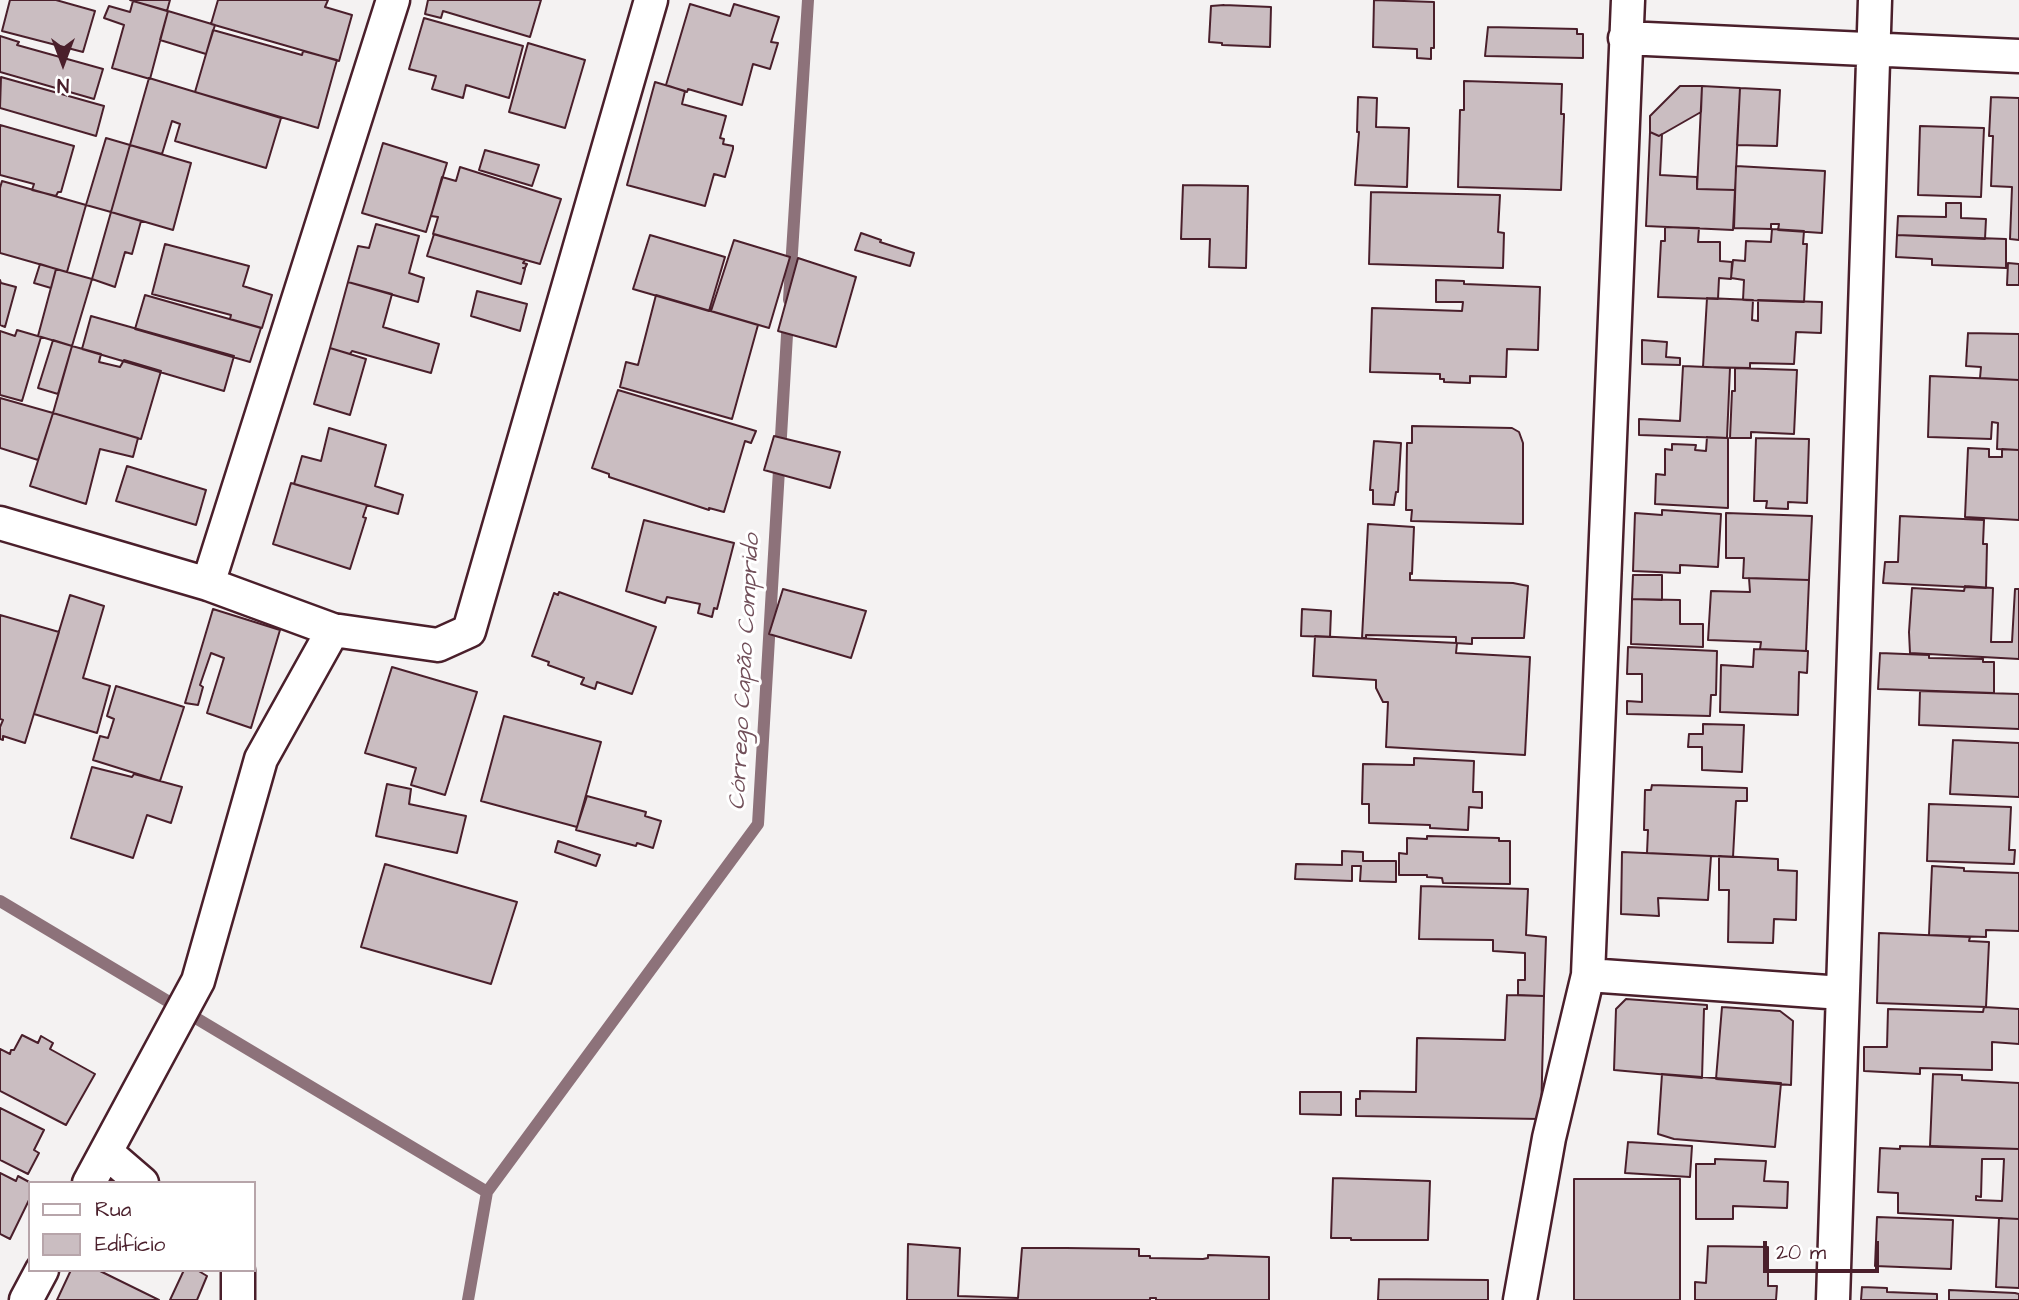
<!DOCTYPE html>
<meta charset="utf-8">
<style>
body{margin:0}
#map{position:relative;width:2019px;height:1300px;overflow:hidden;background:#f4f2f2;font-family:"Architects Daughter",sans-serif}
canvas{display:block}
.legend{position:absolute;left:28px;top:1181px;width:228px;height:91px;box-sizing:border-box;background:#fff;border:2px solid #b7a5aa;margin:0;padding:9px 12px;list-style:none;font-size:21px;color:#4a1f2b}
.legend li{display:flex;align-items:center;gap:14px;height:35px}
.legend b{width:35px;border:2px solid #b7a5aa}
.north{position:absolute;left:28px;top:28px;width:70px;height:70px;-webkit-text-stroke:5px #fff;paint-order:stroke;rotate:180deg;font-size:19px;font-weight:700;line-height:28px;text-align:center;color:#4a1f2b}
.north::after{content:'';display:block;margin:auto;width:24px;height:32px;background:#4a1f2b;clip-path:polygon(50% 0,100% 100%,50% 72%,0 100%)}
.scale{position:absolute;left:1763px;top:1241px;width:116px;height:32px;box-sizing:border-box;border:4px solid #4a1f2b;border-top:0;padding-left:9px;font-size:21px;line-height:24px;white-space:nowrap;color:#4a1f2b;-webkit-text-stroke:5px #fff;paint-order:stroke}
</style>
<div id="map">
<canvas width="2019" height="1300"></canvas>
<ul class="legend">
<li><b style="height:9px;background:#fff"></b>Rua</li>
<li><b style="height:19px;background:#cabdc1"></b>Edifício</li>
</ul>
<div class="north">N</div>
<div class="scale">20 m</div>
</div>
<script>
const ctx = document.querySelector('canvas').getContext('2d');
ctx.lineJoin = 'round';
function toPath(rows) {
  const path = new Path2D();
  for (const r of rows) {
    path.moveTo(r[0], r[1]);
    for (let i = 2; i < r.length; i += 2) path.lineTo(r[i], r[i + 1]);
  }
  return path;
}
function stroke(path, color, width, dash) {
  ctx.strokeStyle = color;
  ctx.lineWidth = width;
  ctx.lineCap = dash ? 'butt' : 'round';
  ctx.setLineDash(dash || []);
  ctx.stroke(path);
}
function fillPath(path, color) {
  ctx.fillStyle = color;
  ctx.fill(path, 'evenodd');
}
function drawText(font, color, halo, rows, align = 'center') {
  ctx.font = font + ' "Architects Daughter",sans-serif';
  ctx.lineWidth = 6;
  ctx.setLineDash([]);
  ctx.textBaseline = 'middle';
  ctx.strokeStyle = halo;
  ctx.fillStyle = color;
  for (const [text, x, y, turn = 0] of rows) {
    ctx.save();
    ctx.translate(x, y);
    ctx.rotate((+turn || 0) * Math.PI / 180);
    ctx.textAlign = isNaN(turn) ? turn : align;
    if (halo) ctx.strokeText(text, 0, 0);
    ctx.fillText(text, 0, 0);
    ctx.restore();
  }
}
const stream = toPath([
 [789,300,808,0],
 [0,901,487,1192],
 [468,1300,487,1192,758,824,788,318]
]);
const building = toPath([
 [10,0,56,0,95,11,83,52,2,31,10,0],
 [130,0,170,0,167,11,130,0],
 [218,0,328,0,325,7,352,15,339,61,211,24,218,0],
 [428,0,541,0,530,37,443,11,441,18,425,14,428,0],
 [1374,0,1434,2,1434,48,1431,48,1431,59,1417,58,1417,49,1373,47,1374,0],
 [133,1,168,11,150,79,112,68,124,25,104,18,109,6,130,12,133,1],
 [690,4,730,16,734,4,779,17,771,42,778,43,770,69,753,64,742,105,688,89,687,92,666,85,690,4],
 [1224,5,1271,7,1270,47,1222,45,1222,43,1209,42,1211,6,1224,5],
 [168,11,215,25,206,54,160,40,168,11],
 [424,18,523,46,509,98,466,85,463,98,432,89,436,76,409,69,424,18],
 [1488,27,1577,29,1577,34,1583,34,1583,58,1485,56,1488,27],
 [213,30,302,55,303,51,337,60,318,128,195,92,213,30],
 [0,36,19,42,17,45,103,69,94,99,0,72,0,36],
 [528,43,585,60,565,128,509,112,528,43],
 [1,77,104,106,96,136,0,108,1,77],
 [149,78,281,118,266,168,175,141,180,124,172,121,162,154,130,145,149,78],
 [1464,81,1562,84,1561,114,1564,114,1564,117,1561,190,1458,187,1460,110,1464,110,1464,81],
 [655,82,685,91,682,104,726,116,720,138,724,139,723,144,733,146,733,149,725,177,714,174,705,206,627,185,655,82],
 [1680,86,1702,86,1701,112,1659,136,1650,132,1650,116,1680,86],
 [1702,86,1740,88,1735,190,1697,189,1702,86],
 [1740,88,1780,90,1777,146,1737,145,1740,88],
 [1358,97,1377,98,1376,127,1409,128,1407,187,1355,185,1359,132,1357,132,1358,97],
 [1991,97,2019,98,2019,240,2010,239,2012,187,1991,186,1993,136,1989,136,1991,97],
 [0,125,74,146,61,192,58,192,56,196,32,190,34,184,0,175,0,125],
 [1920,126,1984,128,1981,197,1918,195,1920,126],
 [1650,132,1659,136,1662,134,1660,175,1697,177,1697,189,1735,190,1733,230,1646,226,1650,132],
 [106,138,130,145,111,212,86,205,106,138],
 [383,143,447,163,426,232,362,213,383,143],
 [130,145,191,163,173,230,111,212,130,145],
 [485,150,539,165,532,186,479,170,485,150],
 [1736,166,1825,171,1822,233,1778,230,1779,224,1771,224,1771,229,1734,228,1736,166],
 [460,167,561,199,540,264,433,234,438,217,431,216,442,177,456,181,460,167],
 [2,181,86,205,67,272,0,253,0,188,2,181],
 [1183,185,1248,186,1246,268,1209,267,1210,239,1181,239,1183,185],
 [1371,192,1500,195,1498,232,1504,233,1503,268,1369,264,1371,192],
 [1946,203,1961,203,1961,218,1986,219,1985,239,1897,235,1898,216,1946,217,1946,203],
 [111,212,141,221,132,254,125,252,115,287,92,279,111,212],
 [376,224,419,236,409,273,424,278,418,302,348,282,358,246,369,248,376,224],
 [1665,227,1699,228,1698,242,1720,242,1720,261,1732,262,1731,279,1719,278,1718,299,1658,297,1661,241,1665,241,1665,227],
 [1772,229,1804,231,1803,244,1807,244,1804,302,1743,300,1744,280,1731,278,1733,260,1745,261,1746,241,1771,242,1772,229],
 [861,233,881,240,880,242,914,253,910,266,855,250,861,233],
 [434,234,525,260,523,263,527,264,525,268,523,268,525,269,521,284,427,256,434,234],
 [650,235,725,257,709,311,633,289,650,235],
 [1897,235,2006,239,2006,268,1932,265,1932,259,1896,257,1897,235],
 [734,240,790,257,769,328,711,311,734,240],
 [165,244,249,266,243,286,272,295,262,328,230,319,231,315,152,294,165,244],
 [798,258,856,277,836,347,778,331,798,258],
 [2008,263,2019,264,2019,285,2007,285,2008,263],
 [40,264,56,269,51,288,34,283,40,264],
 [56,269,92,279,72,346,38,336,56,269],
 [0,280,1,283,16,287,5,327,0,325,0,280],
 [1436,280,1464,281,1464,284,1540,287,1538,350,1507,349,1506,377,1470,376,1470,383,1444,382,1444,379,1440,379,1440,374,1370,372,1372,308,1462,311,1463,302,1436,302,1436,280],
 [348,282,392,294,383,327,439,344,431,373,352,351,350,354,330,348,348,282],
 [477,291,527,304,520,331,471,316,477,291],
 [145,295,261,328,250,362,135,329,145,295],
 [656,295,758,325,732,419,620,387,626,362,638,365,656,295],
 [1707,298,1753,300,1752,320,1758,321,1758,300,1822,302,1821,333,1796,332,1794,364,1750,363,1750,368,1703,367,1707,298],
 [91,316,234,356,224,391,82,349,91,316],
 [17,330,41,337,22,401,0,395,0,331,15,336,17,330],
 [1968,333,2019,334,2019,380,1980,378,1981,367,1966,366,1968,333],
 [53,340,72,346,58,394,38,388,53,340],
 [1642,340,1667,342,1666,357,1680,358,1680,365,1642,364,1642,340],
 [72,346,101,354,99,362,120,367,124,360,161,371,141,439,53,413,72,346],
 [330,348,366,359,350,415,314,404,330,348],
 [1683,366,1730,368,1727,438,1639,435,1639,419,1680,421,1683,366],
 [1735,368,1797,370,1794,434,1751,432,1751,438,1730,438,1732,391,1735,391,1735,368],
 [1930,376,2019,380,2019,450,1997,449,1998,423,1992,422,1991,439,1928,437,1930,376],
 [618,390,756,431,751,443,745,441,724,512,709,508,709,510,609,477,609,474,592,468,618,390],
 [0,398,53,413,38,460,0,448,0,398],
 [53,413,138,438,133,457,100,449,86,504,30,486,53,413],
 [1412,426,1512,428,1519,432,1523,443,1523,524,1411,521,1412,510,1406,510,1407,443,1412,443,1412,426],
 [329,428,386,445,375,486,403,495,398,514,294,484,302,456,321,461,329,428],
 [774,436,840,452,830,488,764,470,774,436],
 [1707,437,1728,438,1728,508,1655,504,1656,474,1665,475,1665,449,1672,450,1672,444,1696,445,1695,450,1706,451,1707,437],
 [1756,438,1809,439,1807,503,1788,502,1788,509,1766,508,1767,501,1754,501,1756,438],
 [1374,441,1401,443,1398,492,1396,492,1394,505,1373,504,1373,490,1370,490,1374,441],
 [1968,448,1989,449,1989,457,2002,457,2002,449,2019,450,2019,520,1965,517,1968,448],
 [127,466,206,490,196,525,116,501,127,466],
 [291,483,367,505,363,517,366,518,350,569,273,544,291,483],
 [1662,510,1721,514,1718,567,1680,565,1680,573,1633,571,1635,513,1662,515,1662,510],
 [1726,513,1812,516,1809,580,1743,578,1744,558,1726,558,1726,513],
 [1900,516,1984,520,1983,544,1987,544,1986,588,1883,583,1885,562,1898,562,1900,516],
 [644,520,734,543,717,609,714,608,712,617,698,613,700,604,667,597,665,603,626,591,644,520],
 [1368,524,1414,527,1412,574,1410,573,1410,580,1513,583,1528,586,1524,638,1472,638,1472,644,1456,643,1456,637,1366,635,1366,638,1362,638,1368,524],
 [1633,575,1662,575,1662,600,1632,599,1633,575],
 [1749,578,1809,580,1806,651,1760,649,1761,642,1708,640,1711,591,1750,592,1749,578],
 [1965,586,1993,588,1991,642,2012,642,2015,589,2019,589,2019,659,1910,653,1909,632,1912,588,1964,591,1965,586],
 [783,589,866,611,851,658,769,634,783,589],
 [559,592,656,627,632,694,597,682,595,689,581,684,584,678,548,665,549,662,532,656,554,593,558,595,559,592],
 [70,595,104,606,83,678,110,686,97,733,34,714,70,595],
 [1632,599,1680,600,1680,624,1703,624,1703,647,1631,644,1632,599],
 [213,609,280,630,251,728,207,713,224,658,211,653,200,685,203,687,198,705,185,703,213,609],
 [1302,609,1331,611,1330,637,1301,636,1302,609],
 [0,615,59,632,25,743,3,736,3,740,0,739,0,727,3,720,0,719,0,615],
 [1315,636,1457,643,1456,653,1530,657,1525,755,1386,747,1388,702,1383,702,1376,688,1376,680,1313,676,1315,636],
 [1628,647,1717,651,1716,695,1711,695,1710,716,1627,714,1627,701,1642,702,1642,674,1627,674,1628,647],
 [1754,649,1808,651,1807,673,1799,672,1798,715,1720,712,1721,665,1753,667,1754,649],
 [1880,653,1929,655,1929,658,1983,659,1983,662,1994,662,1994,693,1878,689,1880,653],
 [392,667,477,692,445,795,411,785,416,768,365,753,392,667],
 [116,686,184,707,160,781,93,760,100,736,108,738,114,719,107,716,116,686],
 [1920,691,2019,694,2019,729,1919,725,1920,691],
 [504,716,601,742,577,827,481,801,504,716],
 [1703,724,1744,725,1742,772,1702,770,1702,747,1688,747,1689,734,1703,734,1703,724],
 [1953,740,2019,743,2019,797,1950,794,1953,740],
 [1414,758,1474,761,1473,792,1482,792,1482,808,1469,807,1468,830,1430,828,1430,825,1369,823,1369,804,1362,804,1363,764,1414,765,1414,758],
 [92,767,132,777,134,774,182,787,171,823,147,815,133,858,71,838,92,767],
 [387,784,411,789,409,804,466,816,457,853,376,836,387,784],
 [1652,785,1747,788,1747,801,1736,801,1733,857,1647,853,1648,830,1644,830,1645,790,1651,790,1652,785],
 [587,796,646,812,645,816,661,821,653,848,637,843,636,846,576,830,587,796],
 [1929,804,2011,807,2009,850,2015,850,2014,864,1927,861,1929,804],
 [1427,836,1499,838,1499,841,1510,841,1510,884,1443,883,1442,878,1427,877,1427,875,1399,875,1399,853,1407,854,1407,838,1427,839,1427,836],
 [558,841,600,855,596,866,555,852,558,841],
 [1342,851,1363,852,1363,861,1396,861,1396,882,1360,881,1361,866,1352,866,1352,881,1295,879,1296,864,1342,865,1342,851],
 [1622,852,1711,856,1708,900,1658,898,1659,916,1621,914,1622,852],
 [1719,856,1778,859,1778,870,1797,871,1796,920,1774,919,1773,943,1728,942,1729,890,1719,890,1719,856],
 [385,864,517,902,491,984,361,947,385,864],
 [1932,866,1964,868,1964,871,2019,873,2019,931,1986,930,1986,937,1929,935,1932,866],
 [1421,886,1528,889,1526,935,1546,937,1544,996,1518,995,1518,980,1525,980,1525,953,1493,951,1493,940,1419,939,1421,886],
 [1879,933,1970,937,1969,941,1989,942,1986,1007,1877,1003,1879,933],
 [1507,995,1544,996,1541,1119,1356,1116,1356,1099,1360,1099,1360,1091,1416,1092,1417,1038,1505,1040,1507,995],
 [1626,999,1707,1005,1707,1009,1704,1009,1702,1078,1614,1070,1616,1009,1626,999],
 [1722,1007,1780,1011,1793,1021,1791,1085,1716,1079,1722,1007],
 [1984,1007,2019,1009,2019,1044,1992,1042,1992,1070,1920,1068,1920,1074,1864,1071,1864,1047,1887,1047,1888,1009,1983,1012,1984,1007],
 [22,1035,38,1043,41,1036,53,1043,50,1049,95,1074,66,1125,0,1091,0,1049,10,1054,11,1050,14,1050,22,1035],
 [1662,1074,1781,1083,1775,1147,1674,1139,1658,1134,1662,1074],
 [1933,1074,1962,1075,1962,1080,2019,1083,2019,1149,1930,1146,1933,1074],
 [1300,1092,1341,1092,1341,1115,1300,1114,1300,1092],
 [0,1108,44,1130,34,1150,39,1153,28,1174,0,1160,0,1108],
 [1628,1142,1692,1146,1690,1177,1625,1173,1628,1142],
 [1900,1146,2019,1149,2019,1219,1898,1213,1898,1193,1878,1192,1880,1148,1900,1149,1900,1146],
 [1982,1159,2004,1159,2002,1201,1976,1200,1976,1196,1981,1197,1982,1159],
 [1715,1159,1766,1161,1764,1181,1788,1182,1787,1208,1733,1206,1733,1219,1696,1219,1696,1164,1715,1164,1715,1159],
 [0,1173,16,1181,18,1176,31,1183,30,1198,10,1239,0,1234,0,1173],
 [1333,1178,1430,1181,1428,1240,1351,1240,1351,1238,1331,1238,1333,1178],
 [1574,1179,1680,1179,1680,1300,1574,1300,1574,1179],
 [1877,1217,1953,1220,1951,1269,1875,1266,1877,1217],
 [1999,1218,2019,1219,2019,1288,1996,1287,1999,1218],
 [908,1244,960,1248,958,1296,1018,1298,1022,1248,1066,1248,1139,1249,1139,1256,1150,1256,1150,1258,1203,1259,1208,1258,1208,1255,1269,1257,1269,1300,1156,1300,1156,1298,1150,1298,1150,1300,907,1300,908,1244],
 [1708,1246,1768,1247,1768,1286,1777,1286,1776,1300,1695,1300,1695,1282,1706,1283,1708,1246],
 [71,1270,98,1270,159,1300,57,1300,71,1270],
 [184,1270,197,1270,207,1276,197,1300,170,1300,184,1270],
 [1379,1279,1488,1280,1488,1300,1378,1300,1379,1279],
 [1862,1287,1887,1288,1887,1292,1937,1294,1937,1300,1861,1300,1862,1287],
 [1949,1290,2015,1293,2019,1294,2019,1300,1949,1300,1949,1290]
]);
const minor = toPath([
 [1625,38,2019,56],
 [0,523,208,584,333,630,438,645,469,631,651,0],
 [208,584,393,0],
 [1588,975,1842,993],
 [106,1152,142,1183],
 [89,1183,198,981,261,759,333,630],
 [26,1300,42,1270],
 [238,1300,238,1270],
 [1520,1300,1549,1138,1588,975,1628,0],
 [1833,1300,1875,0]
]);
const waterNames = [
 ["Córrego Capão Comprido",746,672,-87]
];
stroke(stream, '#8d727a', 12);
fillPath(building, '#cabdc1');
stroke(building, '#4a1f2b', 2);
stroke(minor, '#4a1f2b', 37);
stroke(minor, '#fff', 32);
drawText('italic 23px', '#714f59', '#fff', waterNames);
</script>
